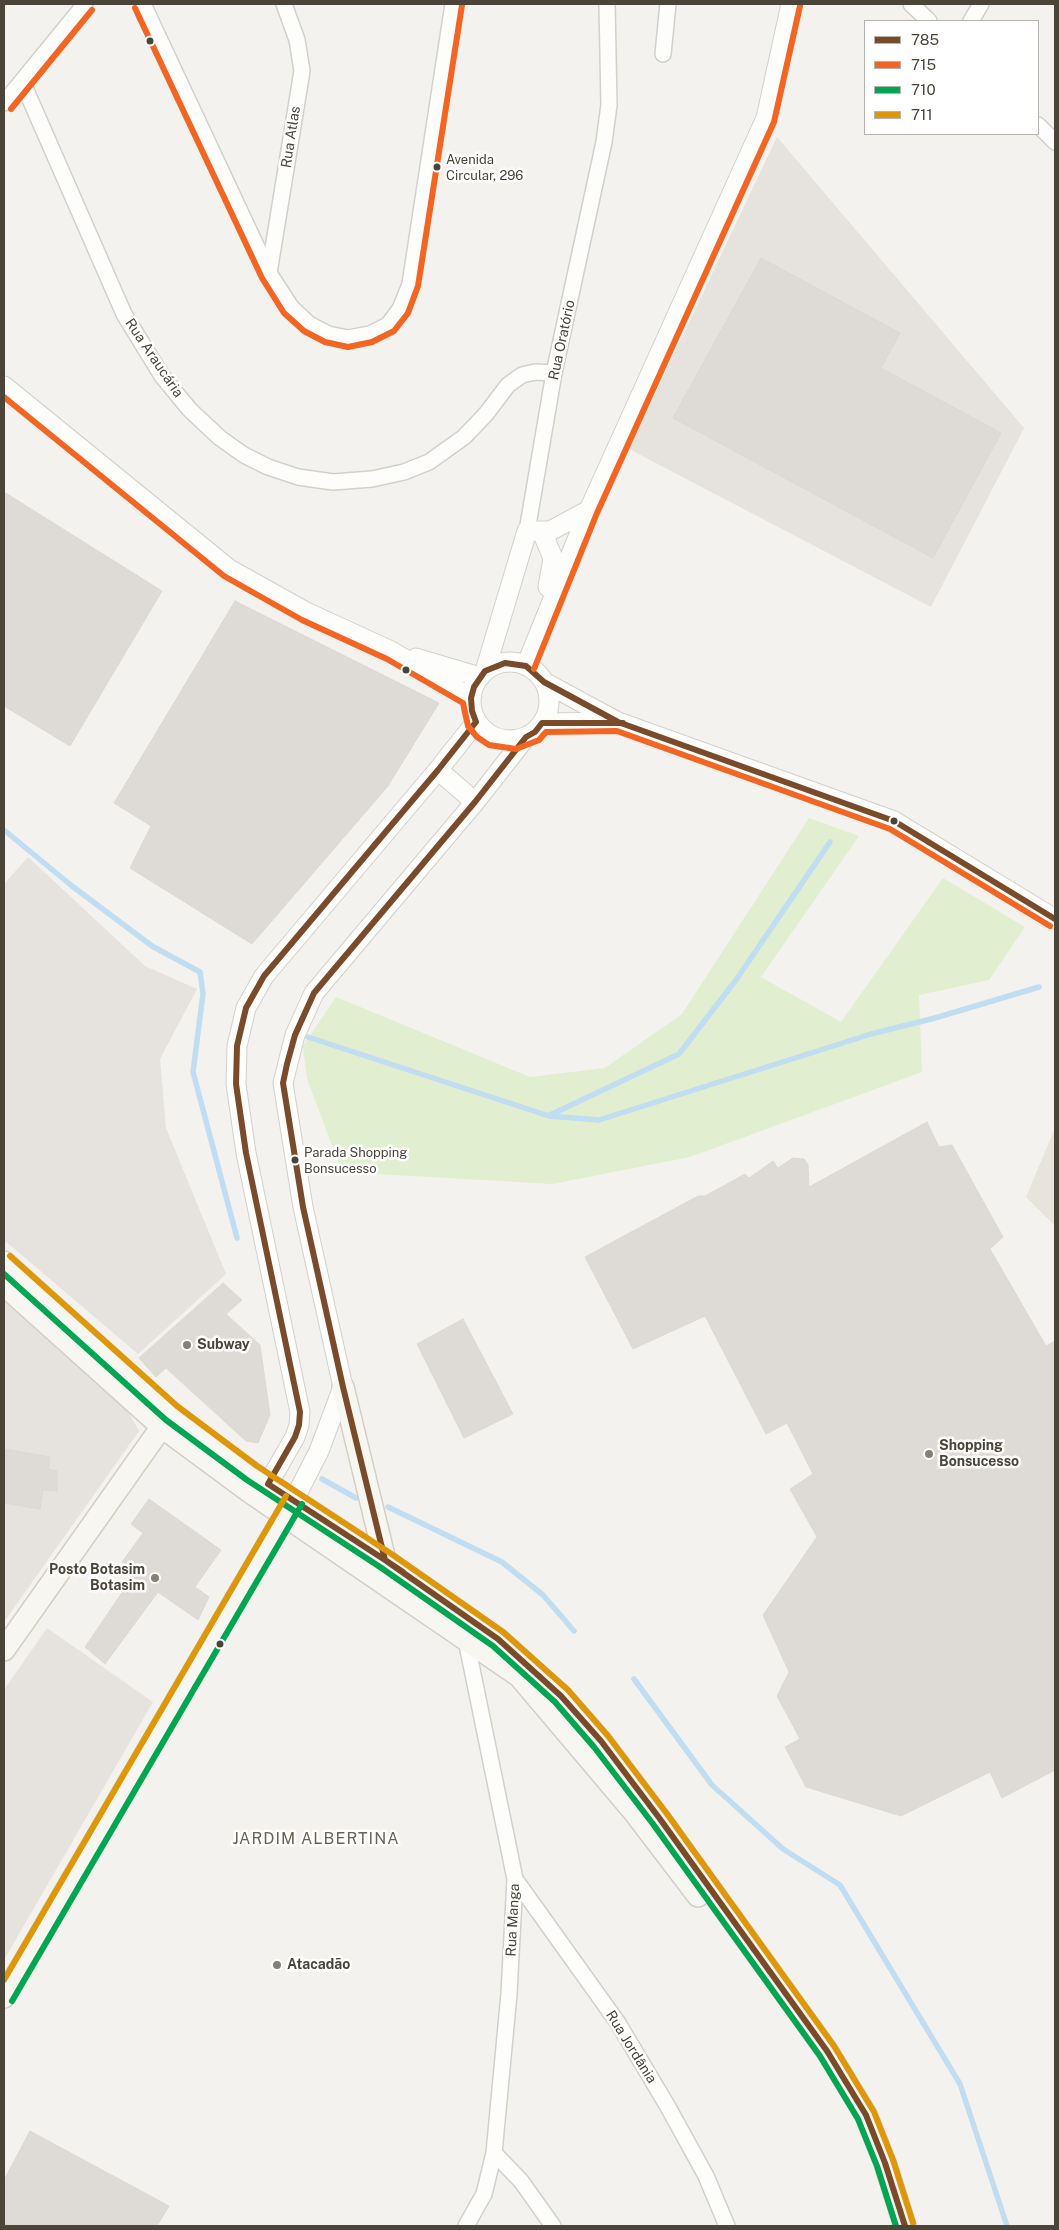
<!DOCTYPE html>
<meta charset="utf-8">
<style>
body{margin:0}
#map{position:relative;width:1059px;height:2230px;overflow:hidden;background:#f4f2ee;font-family:"Public Sans",sans-serif}
canvas{display:block}
.frame{position:absolute;inset:0;border:5px solid #4b4439;pointer-events:none}
.legend{position:absolute;left:864px;top:20px;width:175px;height:115px;box-sizing:border-box;background:#fff;border:1px solid #b7b4b0;margin:0;padding:6px 9px;list-style:none;font-size:15px;color:#4b4439}
.legend li{display:flex;align-items:center;gap:10px;height:25px}
.legend b{width:25px;border:1px solid #b7b4b0}
</style>
<div id="map">
<canvas width="1059" height="2230"></canvas>
<div class="frame"></div>
<ul class="legend">
<li><b style="height:6px;background:#7a4b2a"></b>785</li>
<li><b style="height:6px;background:#f26522"></b>715</li>
<li><b style="height:6px;background:#00a651"></b>710</li>
<li><b style="height:6px;background:#dd9709"></b>711</li>
</ul>
</div>
<script>
const ctx = document.querySelector('canvas').getContext('2d');
ctx.lineJoin = 'round';
function fillPath(path, color) {
  ctx.fillStyle = color;
  ctx.fill(path, 'evenodd');
}
function toPath(rows) {
  const path = new Path2D();
  for (const r of rows) {
    if (r.length === 3) {
      path.moveTo(r[0] + r[2], r[1]);
      path.arc(r[0], r[1], r[2], 0, 2 * Math.PI);
      continue;
    }
    path.moveTo(r[0], r[1]);
    for (let i = 2; i < r.length; i += 2) path.lineTo(r[i], r[i + 1]);
  }
  return path;
}
function stroke(path, color, width, dash) {
  ctx.strokeStyle = color;
  ctx.lineWidth = width;
  ctx.lineCap = dash ? 'butt' : 'round';
  ctx.setLineDash(dash || []);
  ctx.stroke(path);
}
function drawText(font, color, halo, rows, align = 'center') {
  ctx.font = font + ' "Public Sans",sans-serif';
  ctx.lineWidth = 5;
  ctx.setLineDash([]);
  ctx.textBaseline = 'middle';
  ctx.strokeStyle = halo;
  ctx.fillStyle = color;
  for (const [text, x, y, turn = 0] of rows) {
    ctx.save();
    ctx.translate(x, y);
    ctx.rotate((+turn || 0) * Math.PI / 180);
    ctx.textAlign = isNaN(turn) ? turn : align;
    if (halo) ctx.strokeText(text, 0, 0);
    ctx.fillText(text, 0, 0);
    ctx.restore();
  }
}
const residential = toPath([
 [1055,1128,1055,1226,1026,1197]
]);
const industrial = toPath([
 [777,137,1024,428,931,607,629,449],
 [28,857,145,966,197,989,160,1059,166,1128,226,1274,138,1354,4,1240,4,884],
 [4,1293,122,1400,139,1431,4,1622],
 [47,1628,153,1702,4,1960,4,1690]
]);
const green = toPath([
 [809,818,859,836,761,977,841,1022,943,878,1025,927,989,980,919,995,922,1072,690,1157,552,1184,342,1172,307,1079,303,1046,336,997,530,1077,605,1068,682,1014]
]);
const stream = toPath([
 [4,830,72,886,152,946,200,972,203,994,193,1072,237,1238],
 [308,1037,549,1116,599,1120,871,1034,935,1018,1039,987],
 [550,1115,679,1054,736,980,830,842],
 [322,1479,356,1498],
 [388,1507,502,1562,543,1595,574,1631],
 [634,1679,712,1785,783,1849,840,1885,960,2084,1007,2226]
]);
const building = toPath([
 [761,258,900,333,881,368,1001,433,933,558,673,418,761,258],
 [4,492,162,591,70,746,4,706,4,492],
 [235,601,439,703,388,786,252,944,130,868,151,826,114,803,235,601],
 [927,1122,939,1147,952,1145,1003,1237,990,1249,1046,1346,1055,1341,1055,1770,1002,1798,990,1772,901,1816,806,1787,785,1747,800,1739,777,1696,789,1672,763,1615,817,1537,790,1489,813,1474,787,1423,766,1434,705,1316,633,1349,585,1257,698,1196,705,1196,745,1174,749,1178,773,1161,778,1168,793,1158,804,1159,808,1165,809,1187,927,1122],
 [223,1283,242,1300,226,1314,260,1345,270,1415,258,1443,246,1441,166,1368,156,1377,139,1358,223,1283],
 [463,1319,513,1414,464,1438,417,1344,463,1319],
 [4,1449,50,1457,48,1469,57,1471,57,1491,43,1490,40,1509,4,1503,4,1449],
 [149,1499,221,1550,195,1587,209,1597,198,1620,158,1592,105,1664,85,1647,136,1572,122,1562,143,1533,131,1524,149,1499],
 [30,2131,169,2206,157,2226,4,2226,4,2180,30,2131]
]);
const minor = toPath([
 [143,4,269,273,291,307,309,324,328,334,348,338,370,334,388,325,400,309,410,284,453,4],
 [911,4,929,21],
 [971,21,981,4],
 [663,54,668,4],
 [22,81,124,314,162,376,190,410,220,438,244,455,268,467,298,477,333,482,372,479,404,472,429,462,464,437,486,414,508,385,522,375,535,372,554,373],
 [4,103,85,4],
 [1038,125,1055,142],
 [269,273,302,71,297,40,284,4],
 [527,531,554,373,604,142,609,105,607,4],
 [465,1635,515,1879,509,1994,494,2153,484,2194,466,2226],
 [515,1879,618,2023,668,2107,706,2176,727,2226],
 [494,2153,521,2181,553,2226]
]);
const tertiary = toPath([
 [4,386,229,569,306,612,391,651,471,698],
 [542,532,553,558,548,587],
 [416,658,480,677],
 [510,701,39],
 [526,666,589,510,766,118,791,4],
 [485,671,527,531,550,531,589,510],
 [544,682,618,722,894,821,1055,919],
 [542,723,617,722],
 [438,770,475,802],
 [268,1484,295,1437,299,1425,300,1412,246,1153,236,1084,237,1046,246,1008,264,976,438,770,476,722],
 [294,1500,319,1451,343,1387,303,1207,283,1083,295,1035,314,993,475,802,526,737]
]);
const secondary = toPath([
 [4,1262,171,1413,196,1432,252,1473,385,1560,498,1639,561,1696,601,1741,660,1819,827,2051,866,2115,885,2163,905,2226],
 [4,1285,162,1427,250,1492,519,1676,634,1812,698,1896],
 [343,1387,385,1560],
 [4,1650,170,1415],
 [4,1997,292,1503]
]);
const bus1 = toPath([
 [403,1572,385,1560,343,1387,303,1207,283,1083,287,1064,295,1035,314,993,475,802,526,737,535,732,542,723,623,723],
 [905,2226,885,2163,866,2115,827,2051,660,1819,601,1741,561,1696,498,1639,385,1560,268,1484,295,1437,299,1425,300,1412,246,1153,236,1084,237,1046,246,1008,264,976,438,770,476,722,472,711,471,698,474,687,485,671,505,663,526,666,544,682,618,722,894,821,1055,919]
]);
const bus2 = toPath([
 [135,8,262,278,284,313,304,331,325,342,348,347,372,342,394,331,408,313,418,286,462,5],
 [11,109,92,10],
 [4,397,224,576,302,620,387,659,463,703,468,726,477,737,489,745,516,749,539,740,546,732,617,731,890,829,1050,926],
 [534,669,597,513,774,122,800,6]
]);
const bus3 = toPath([
 [4,1274,166,1420,247,1480,380,1567,493,1646,555,1702,594,1747,653,1824,820,2056,858,2119,877,2166,896,2226],
 [12,2001,302,1504]
]);
const bus4 = toPath([
 [10,1256,177,1406,257,1466,390,1553,503,1632,568,1690,608,1736,667,1814,834,2046,874,2112,893,2160,913,2223],
 [4,1980,286,1496]
]);
const markers = [
 [150,41,4.5,"#4b4439"],
 [437,167,4.5,"#4b4439"],
 [406,670,4.5,"#4b4439"],
 [894,821,4.5,"#4b4439"],
 [295,1160,4.5,"#4b4439"],
 [187,1345,5,"#868178"],
 [929,1454,5,"#868178"],
 [155,1578,5,"#868178"],
 [220,1644,4.5,"#4b4439"],
 [277,1965,5,"#868178"]
];
const busNames = [
 ["Avenida",446,160],
 ["Circular, 296",446,176],
 ["Parada Shopping",304,1153],
 ["Bonsucesso",304,1169]
];
const streetNames = [
 ["Rua Atlas",291,137,-81],
 ["Rua Oratório",562,340,-78],
 ["Rua Araucária",154,358,56],
 ["Rua Manga",513,1920,-87],
 ["Rua Jordânia",631,2047,58]
];
const poiNames = [
 ["Subway",197,1345],
 ["Shopping",939,1446],
 ["Bonsucesso",939,1462],
 ["Posto Botasim",145,1570,"right"],
 ["Botasim",145,1586,"right"],
 ["Atacadão",287,1965]
];
const quarterNames = [
 ["JARDIM ALBERTINA",316,1839]
];
fillPath(residential, '#e7e4dc');
fillPath(industrial, '#e6e2de');
fillPath(green, '#e1eecf');
stroke(stream, '#c0ddf1', 5.5);
fillPath(building, '#dedbd6');
stroke(building, '#dcd9d4', 1);
stroke(minor, '#d2d0cb', 18);
stroke(tertiary, '#d2d0cb', 21);
stroke(secondary, '#d3cfc5', 24);
stroke(minor, '#fdfdfc', 15);
stroke(tertiary, '#fdfdfc', 19);
stroke(secondary, '#f7f6f1', 21);
stroke(bus1, '#7a4b2a', 6);
stroke(bus2, '#f26522', 6);
stroke(bus3, '#00a651', 6);
stroke(bus4, '#dd9709', 6);
for (const [x, y, r, color] of markers) {
  const dot = new Path2D();
  dot.arc(x, y, r, 0, 2 * Math.PI);
  ctx.fillStyle = color;
  ctx.fill(dot);
  stroke(dot, '#fff', 2);
}
drawText('13px', '#4b4439', '#fff', busNames, 'left');
drawText('14px', '#4b4439', '#fff', streetNames);
drawText('bold 14px', '#4b4439', '#fff', poiNames, 'left');
ctx.letterSpacing = '1px';
drawText('16px', '#6e6250', '#fff', quarterNames);
ctx.letterSpacing = '0px';
</script>
